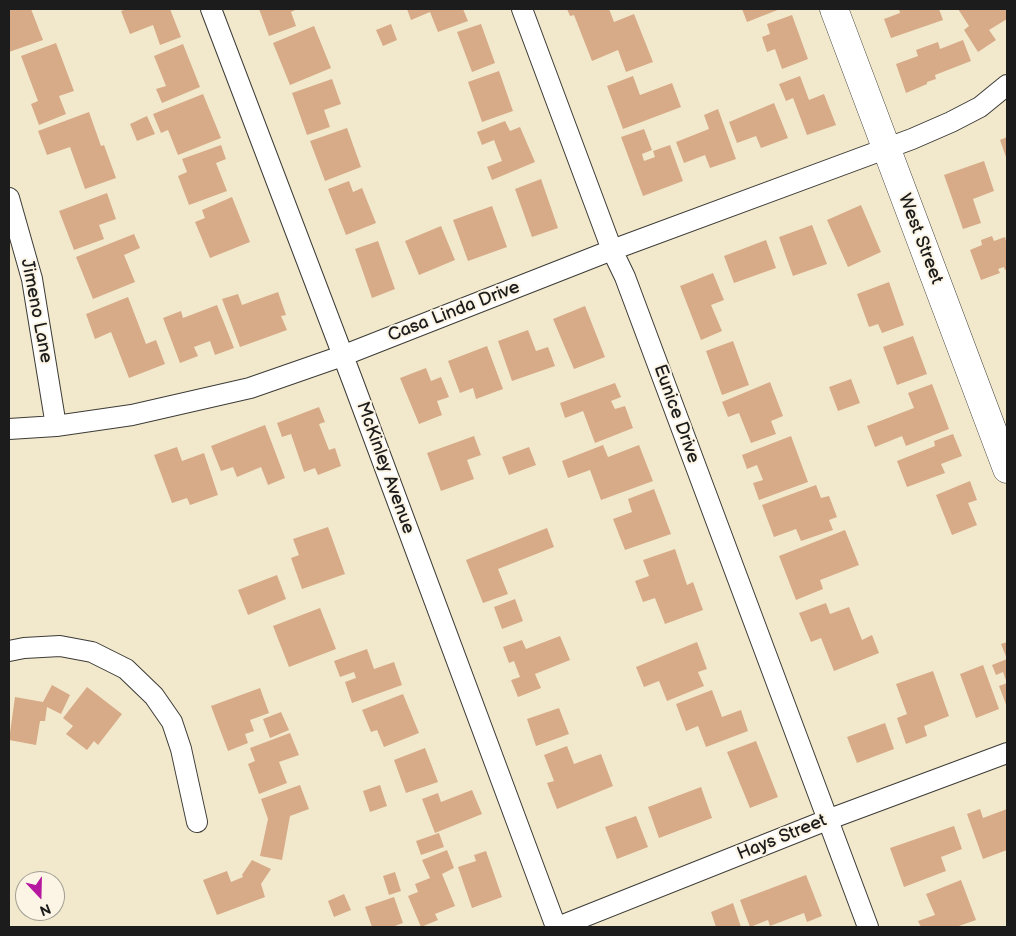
<!DOCTYPE html>
<style>
body{margin:0}
#map{position:relative;width:1016px;height:936px;overflow:hidden;background:#f2e8cc;font-family:"Balsamiq Sans",sans-serif}
canvas{display:block}
.frame{position:absolute;inset:0;border:10px solid #1c1c1c;pointer-events:none}
.north{position:absolute;left:15px;top:871px;width:50px;height:50px;box-sizing:border-box;background:#fcf5e5;border:1px solid #a29e95;border-radius:50%;rotate:159deg;font-size:14px;font-weight:700;line-height:20px;text-align:center;color:#1c1c1c}
.north::after{content:'';display:block;margin:auto;width:18px;height:22px;background:#b5179e;clip-path:polygon(50% 0,100% 100%,50% 72%,0 100%)}
</style>
<div id="map">
<canvas width="1016" height="936"></canvas>
<div class="frame"></div>
<div class="north">N</div>
</div>
<script>
const ctx = document.querySelector('canvas').getContext('2d');
ctx.lineJoin = 'round';
function fillPath(path, color) {
  ctx.fillStyle = color;
  ctx.fill(path, 'evenodd');
}
function toPath(rows) {
  const path = new Path2D();
  for (const r of rows) {
    path.moveTo(r[0], r[1]);
    for (let i = 2; i < r.length; i += 2) path.lineTo(r[i], r[i + 1]);
  }
  return path;
}
function stroke(path, color, width, dash) {
  ctx.strokeStyle = color;
  ctx.lineWidth = width;
  ctx.lineCap = dash ? 'butt' : 'round';
  ctx.setLineDash(dash || []);
  ctx.stroke(path);
}
function drawText(font, color, halo, rows, align = 'center') {
  ctx.font = font + ' "Balsamiq Sans",sans-serif';
  ctx.lineWidth = 4;
  ctx.setLineDash([]);
  ctx.textBaseline = 'middle';
  ctx.strokeStyle = halo;
  ctx.fillStyle = color;
  for (const [text, x, y, turn = 0] of rows) {
    ctx.save();
    ctx.translate(x, y);
    ctx.rotate((+turn || 0) * Math.PI / 180);
    ctx.textAlign = isNaN(turn) ? turn : align;
    if (halo) ctx.strokeText(text, 0, 0);
    ctx.fillText(text, 0, 0);
    ctx.restore();
  }
}
const building = toPath([
 [9,9,31,9,43,40,9,52],
 [127,9,170,9,181,37,160,45,153,25,130,34,121,11],
 [259,9,294,9,295,10,291,12,296,26,269,36],
 [407,9,463,9,468,21,438,32,430,12,411,20],
 [567,9,609,9,614,22,634,14,653,62,626,72,618,50,592,61,574,15,570,16],
 [742,9,780,9,747,22],
 [899,9,939,9,943,20,891,38,884,19,900,13],
 [958,9,1007,9,1007,19,989,30,996,40,978,52,964,30,969,26],
 [792,15,808,59,782,69,775,49,767,52,762,37,770,34,767,24],
 [391,24,397,40,383,46,376,30],
 [481,24,495,63,472,72,457,32],
 [314,26,331,68,290,85,273,43],
 [963,40,971,61,935,75,936,79,927,82,927,84,906,93,896,64,918,56,916,50,938,42,940,49],
 [56,43,74,91,59,96,66,114,39,125,31,104,38,101,21,56],
 [183,44,200,87,162,103,156,89,166,86,154,56],
 [499,71,513,111,482,122,468,82],
 [633,76,640,95,672,83,681,107,623,129,607,86],
 [800,76,809,100,824,94,836,125,807,135,793,98,786,101,779,84],
 [332,79,341,104,324,110,330,127,307,135,292,93],
 [203,94,221,138,178,155,168,130,161,133,153,114],
 [774,103,788,138,761,148,756,136,737,143,729,122],
 [718,109,736,159,710,168,705,155,684,163,676,142,709,129,704,115],
 [89,112,101,146,104,145,116,178,85,189,70,147,47,155,38,131],
 [147,116,155,134,137,141,130,124],
 [505,121,510,131,520,127,535,162,492,180,487,167,502,161,494,140,482,145,477,132],
 [347,128,361,167,325,181,310,141],
 [644,129,652,150,642,154,644,161,655,157,653,151,670,145,683,181,643,196,621,137],
 [1007,137,1007,160,1000,140],
 [221,145,226,159,216,163,227,191,189,205,178,176,187,172,182,159],
 [984,161,994,191,973,199,981,223,963,229,944,175],
 [541,179,558,228,532,237,515,189],
 [349,181,353,192,362,188,376,223,346,235,328,189],
 [107,193,116,219,99,225,104,239,74,250,59,211],
 [232,197,250,242,210,258,195,222,205,218,202,210],
 [861,205,881,252,848,267,827,220],
 [492,206,507,247,468,261,453,220],
 [812,225,827,264,793,276,779,237],
 [441,226,455,260,419,275,405,241],
 [134,234,140,248,124,255,135,282,93,299,76,257],
 [992,236,994,241,1005,237,1007,245,1007,269,1005,270,1004,267,998,269,1000,273,981,280,970,250,982,245,981,240],
 [766,240,776,268,734,283,724,256],
 [378,241,395,289,372,298,355,249],
 [713,273,724,300,711,305,722,331,701,340,680,286],
 [889,282,904,325,882,333,878,324,869,327,857,294],
 [278,292,286,315,281,316,287,330,240,347,222,299,238,294,242,305],
 [128,297,146,344,156,340,165,364,129,378,111,332,95,339,86,314],
 [217,305,234,348,215,355,210,341,194,347,198,356,180,363,163,318,181,311,183,318],
 [585,306,605,357,574,369,553,319],
 [528,330,536,351,548,347,555,366,512,381,498,341],
 [913,336,927,374,897,385,883,347],
 [733,341,749,385,722,395,706,351],
 [487,346,503,389,476,399,473,388,460,393,448,361],
 [426,368,431,381,441,377,449,397,437,401,442,415,419,424,400,378],
 [851,379,860,403,838,411,829,387],
 [770,382,783,416,771,421,776,434,751,443,739,413,728,417,722,402],
 [615,383,621,397,611,401,615,409,625,406,633,428,595,443,583,411,565,418,560,403],
 [932,384,949,429,906,446,902,436,875,447,867,426,914,408,908,393],
 [319,407,325,422,319,424,329,450,335,448,341,466,318,475,315,468,304,472,291,434,282,437,277,423],
 [265,425,285,478,268,485,261,467,237,477,233,467,221,471,211,446],
 [953,434,962,456,941,464,945,473,907,487,897,461,935,446,934,441],
 [474,436,481,455,467,460,474,479,441,491,427,453],
 [791,436,808,482,759,500,753,483,763,480,757,465,747,469,742,455],
 [603,445,608,457,639,445,653,481,601,500,590,470,568,478,562,461],
 [177,447,182,461,204,453,218,495,190,505,187,498,172,503,154,455],
 [529,447,536,465,509,475,502,457],
 [970,481,977,500,968,503,977,525,952,535,936,495],
 [816,485,821,498,829,496,837,517,829,520,833,530,801,541,796,529,774,537,762,505],
 [654,489,671,534,625,550,613,519,632,512,628,499],
 [328,527,345,574,302,589,291,558,299,555,293,539],
 [547,528,554,547,498,569,508,594,483,603,466,560],
 [845,530,859,565,820,580,823,589,796,600,779,556],
 [675,549,687,585,693,582,703,610,665,624,655,598,643,602,635,581,649,576,643,560],
 [277,575,286,599,248,615,238,590],
 [515,599,523,621,502,629,494,607],
 [826,603,830,614,849,607,862,640,872,635,879,653,834,671,821,638,811,642,799,613],
 [320,608,336,649,289,667,273,626],
 [560,636,570,660,535,674,541,688,518,697,511,680,520,677,514,661,509,663,503,647,522,640,526,649],
 [697,642,707,669,698,672,704,686,667,701,659,681,644,687,636,667],
 [1007,642,1007,683,1003,672,996,675,992,665,1007,659,1001,644],
 [367,649,374,669,394,662,402,685,352,703,345,682,356,678,354,672,340,677,334,661],
 [983,665,999,709,976,718,960,674],
 [933,671,949,716,924,726,927,736,906,744,897,718,907,714,896,684],
 [1007,683,1007,707,999,686],
 [52,685,70,695,61,714,47,707,45,721,40,721,36,745,9,740,15,697,43,702],
 [87,687,122,714,98,745,94,741,87,750,66,734,73,726,63,718],
 [260,688,269,713,250,720,254,731,245,734,248,743,228,751,211,706],
 [712,690,722,717,741,710,748,731,706,747,698,726,686,731,676,704],
 [403,694,419,733,384,747,377,730,371,732,362,710],
 [559,708,569,734,536,746,527,719],
 [281,712,289,730,270,738,263,719],
 [885,723,894,749,857,763,847,737],
 [290,733,299,755,279,762,287,783,259,794,248,764,255,761,250,748],
 [756,741,778,797,750,808,727,752],
 [567,746,574,764,601,754,613,786,557,809,547,783,554,781,544,755],
 [425,748,438,782,406,793,394,760],
 [300,785,309,809,290,816,282,860,260,856,268,819,261,799],
 [380,785,387,806,370,812,363,791],
 [701,787,712,818,659,838,648,807],
 [472,790,482,814,435,833,422,799,438,793,441,802],
 [980,809,983,818,1007,809,1007,850,983,859,967,814],
 [636,816,648,847,617,859,605,827],
 [954,826,962,849,941,857,946,871,904,887,890,848],
 [439,833,444,847,421,855,416,841],
 [447,850,454,868,442,874,455,906,435,914,438,920,421,927,408,896,418,892,415,884,430,878,422,860],
 [486,851,502,897,472,908,458,867,476,861,474,855],
 [252,860,271,869,261,884,265,897,217,915,203,880,227,871,231,882,243,877,242,875],
 [395,872,401,891,389,895,383,876],
 [806,875,822,916,807,922,804,913,770,926,768,920,750,927,740,900],
 [961,880,976,920,956,927,921,927,918,921,935,915,926,894],
 [344,894,351,910,334,917,328,901],
 [394,897,403,923,392,927,372,927,365,907],
 [733,903,741,927,716,927,711,912]
]);
const street = toPath([
 [211,9,353,382,556,927],
 [522,9,612,250,625,277,868,927],
 [9,198,32,279,56,426],
 [9,429,56,426,132,415,250,388,342,356,612,250,912,139,951,122,980,107,1007,85],
 [9,651,24,648,60,646,92,652,126,669,154,696,172,722,181,749,197,822],
 [558,927,827,820,1007,753]
]);
const secondary = toPath([
 [834,9,1007,469]
]);
const streetNames = [
 ["West Street",920,239,69],
 ["Jimeno Lane",36,311,79],
 ["Casa Linda Drive",454,312,-21],
 ["Eunice Drive",676,414,70],
 ["McKinley Avenue",385,468,70],
 ["Hays Street",782,838,-22]
];
fillPath(building, '#d7ab88');
stroke(street, '#3c3b36', 22);
stroke(secondary, '#3c3b36', 29);
stroke(street, '#fff', 20);
stroke(secondary, '#fff', 28);
drawText('18px', '#1c1c1c', '#fcf5e5', streetNames);
</script>
